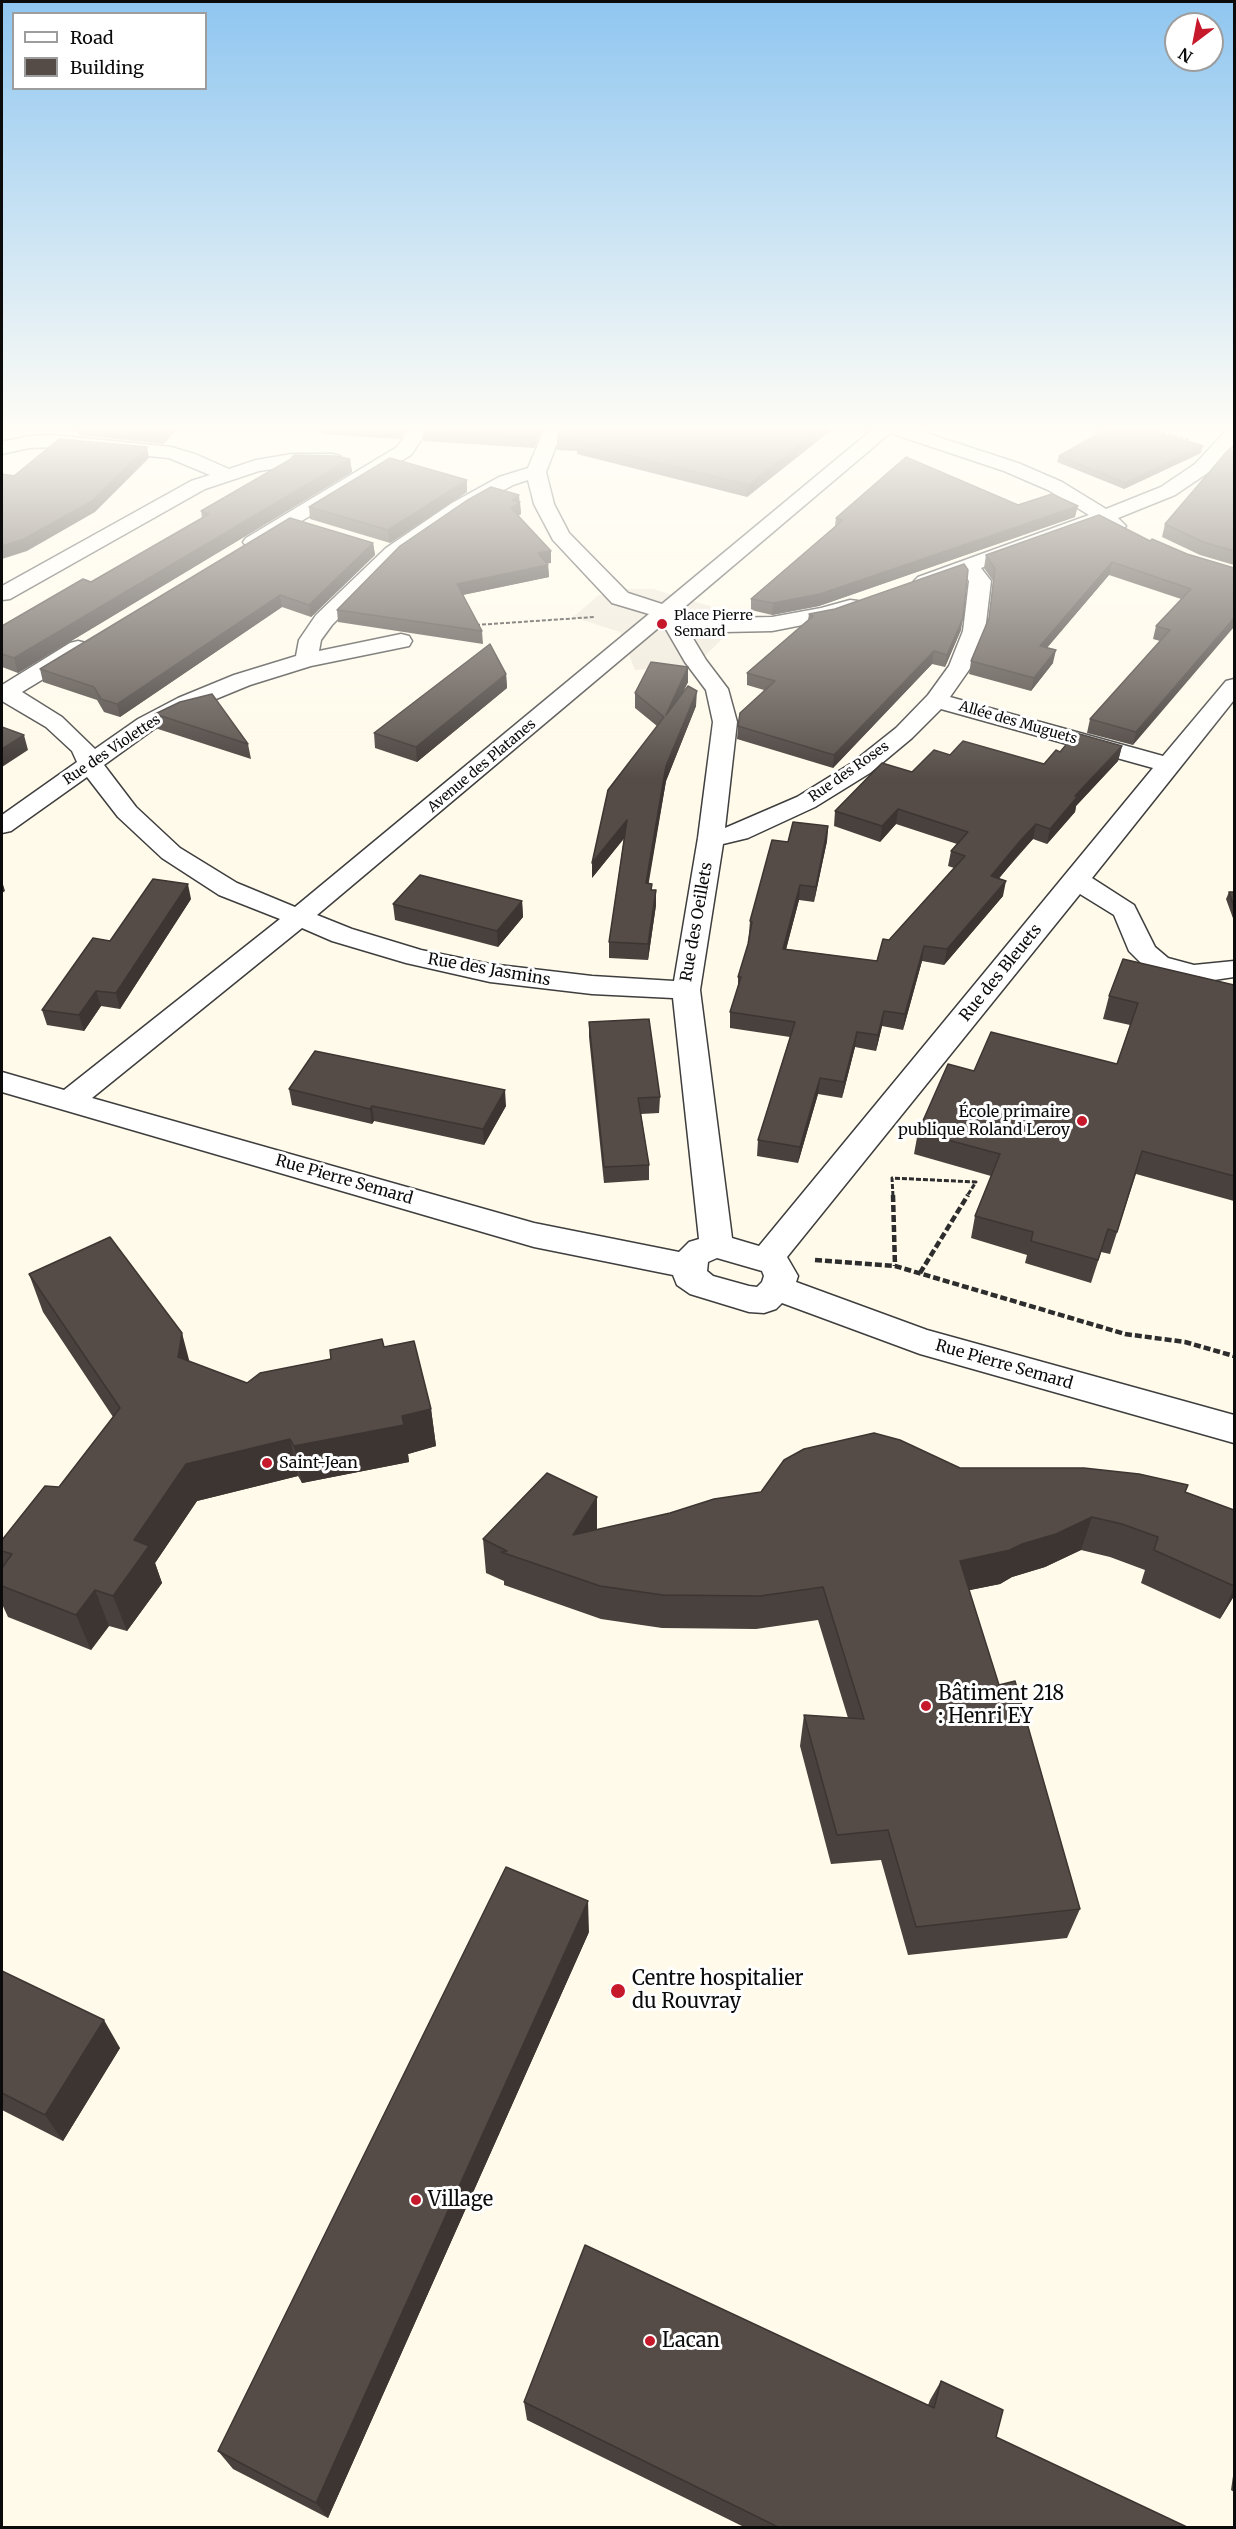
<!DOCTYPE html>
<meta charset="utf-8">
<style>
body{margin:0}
#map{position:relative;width:1236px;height:2529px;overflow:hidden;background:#fffaea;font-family:Merriweather,serif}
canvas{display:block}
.frame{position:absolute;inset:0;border:3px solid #0b0b0b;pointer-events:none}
.legend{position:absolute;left:12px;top:12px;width:195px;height:78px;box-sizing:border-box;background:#fff;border:2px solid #9d9d9d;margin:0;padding:8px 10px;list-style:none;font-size:18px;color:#0b0b0b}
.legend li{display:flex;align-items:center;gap:12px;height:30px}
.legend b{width:30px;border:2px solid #9d9d9d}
.north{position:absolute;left:1164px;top:12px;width:60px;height:60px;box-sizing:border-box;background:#fff;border:2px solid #9d9d9d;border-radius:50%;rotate:212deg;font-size:16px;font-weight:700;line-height:24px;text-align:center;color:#0b0b0b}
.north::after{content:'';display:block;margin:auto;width:21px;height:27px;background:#c6192b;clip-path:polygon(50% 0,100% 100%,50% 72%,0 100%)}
</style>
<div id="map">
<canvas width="1236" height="2529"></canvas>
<div class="frame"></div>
<ul class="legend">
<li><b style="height:8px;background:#fff"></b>Road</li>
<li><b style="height:16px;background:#554c47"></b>Building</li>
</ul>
<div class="north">N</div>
</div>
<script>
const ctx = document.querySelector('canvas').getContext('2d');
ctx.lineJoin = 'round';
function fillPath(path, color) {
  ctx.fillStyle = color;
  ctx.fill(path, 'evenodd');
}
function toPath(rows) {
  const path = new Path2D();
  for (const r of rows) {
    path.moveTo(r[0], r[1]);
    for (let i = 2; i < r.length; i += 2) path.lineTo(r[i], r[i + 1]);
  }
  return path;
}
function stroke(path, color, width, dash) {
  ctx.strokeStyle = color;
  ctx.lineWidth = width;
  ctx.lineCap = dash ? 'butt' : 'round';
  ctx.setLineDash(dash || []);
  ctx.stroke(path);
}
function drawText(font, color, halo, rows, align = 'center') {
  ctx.font = font + ' Merriweather,serif';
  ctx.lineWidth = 6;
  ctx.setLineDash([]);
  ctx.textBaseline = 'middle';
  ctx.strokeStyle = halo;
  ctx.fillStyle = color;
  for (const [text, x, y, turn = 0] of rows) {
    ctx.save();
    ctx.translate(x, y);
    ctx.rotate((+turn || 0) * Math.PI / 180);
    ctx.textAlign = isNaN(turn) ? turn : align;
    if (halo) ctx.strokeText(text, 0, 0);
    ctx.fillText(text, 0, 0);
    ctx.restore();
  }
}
const plaza = toPath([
 [628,589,653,589,713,607,726,617,728,633,705,656,684,666,635,670,620,632,573,617,599,595]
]);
const pathFar2 = toPath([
 [1133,425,1190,440],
 [476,625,594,617]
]);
const pathFar1 = toPath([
 [893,1196,892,1178,976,1182,967,1196]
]);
const path = toPath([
 [893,1195,895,1266],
 [815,1260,895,1266,1125,1334,1185,1342,1234,1356],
 [920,1273,968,1195]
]);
const minor = toPath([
 [413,425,431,425,411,455,260,546,246,546,243,542,246,538,397,447,413,425],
 [546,425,564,425,546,472,554,504,569,533,628,593,662,604,874,428,872,425,901,425,1018,463,1062,482,1106,509,1161,487,1195,464,1227,430,1234,429,1234,444,1209,472,1175,495,1118,518,1126,526,1123,530,1109,530,1101,524,981,568,991,581,985,631,971,667,950,697,1163,756,1226,681,1234,679,1234,700,1092,878,1134,905,1155,947,1168,958,1194,965,1234,961,1234,977,1194,983,1148,970,1129,951,1114,915,1080,894,787,1257,798,1276,796,1282,927,1330,1234,1415,1234,1443,920,1354,782,1303,776,1309,764,1313,749,1312,690,1294,677,1285,673,1275,534,1247,2,1092,2,1072,64,1090,280,919,219,895,162,858,118,817,87,777,11,831,2,833,2,815,77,762,72,751,46,727,2,701,2,685,70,643,78,641,86,643,89,648,86,653,22,692,62,717,95,749,138,719,178,698,234,675,296,656,299,640,316,615,386,548,452,503,499,477,528,468,546,425],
 [890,433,1004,471,1048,490,1089,515,918,577,914,581,918,585,925,587,964,574,969,581,963,631,949,666,928,695,896,728,852,763,797,797,725,828,737,722,728,689,706,660,685,625,724,632,772,631,833,619,858,611,861,606,858,601,850,600,821,608,772,617,724,618,681,610,890,433],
 [528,480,534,504,553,540,612,603,649,614,295,907,237,883,180,848,136,807,104,765,154,729,194,708,250,685,311,666,409,646,412,641,409,636,401,634,319,651,321,640,332,625,400,556,466,511,513,485,528,480],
 [663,624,685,662,706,690,713,722,698,838,674,981,592,976,490,964,421,950,352,929,317,915,663,624],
 [941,709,1153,768,759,1246,732,1238,700,990,723,844,748,838,815,807,870,773,912,738,941,709],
 [302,928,332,941,406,963,490,982,592,994,673,998,699,1239,689,1242,679,1252,534,1223,92,1098,302,928],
 [717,1258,762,1271,764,1276,762,1282,757,1287,749,1286,713,1276,707,1271,708,1262,717,1258],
 [53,435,171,447,195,454,229,469,256,460,292,454,333,454,340,456,342,460,340,464,333,466,292,466,259,471,205,489,10,599,2,600,2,586,191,481,210,475,169,458,53,447,29,448,2,454,2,442,29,436,53,435]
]);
const wall = toPath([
 [77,425,182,425,163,444,79,435],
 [221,425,238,425,237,426],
 [320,425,410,425,400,439,322,434],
 [544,425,534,448,423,441,422,429],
 [562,425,830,425,830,431,747,497,577,454,577,451,557,450,557,438],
 [1234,450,1234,565,1200,555,1162,537,1165,524],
 [1201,453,1124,489,1057,462,1059,456],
 [350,459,352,472,18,673,2,667,2,626,91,582,202,518,201,511],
 [467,492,390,543,310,519,309,507],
 [520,502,521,514,518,516,551,551,551,563,547,563,548,565,549,577,463,595,482,631,483,644,338,622,337,610],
 [1018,505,1075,517,819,606,772,615,751,610,751,599,835,526,836,518],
 [1150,541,1187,554,1234,568,1133,745,1087,733,1090,719,1160,641,1153,639,1156,626,1181,599,1109,575,1047,648,1053,663,1031,691,969,674,971,661,989,620,993,581,984,568,986,555],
 [373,543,375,555,311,617,282,607,120,717,104,712,97,700,43,682,40,669],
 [809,614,961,630,945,667,932,664,833,768,737,739,738,726,764,690,747,685,747,673,808,620],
 [688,667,688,682,682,693,696,706,666,781,648,883,652,890,656,905,648,960,609,958,609,942,624,838,592,878,657,726,635,708,635,693],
 [506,674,507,688,417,762,375,748,374,733],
 [155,714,248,744,251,759,158,729],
 [1122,746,1118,761,1076,806,1075,812,1047,844,1033,839,999,878,1003,896,944,965,922,961,903,1030,882,1026,876,1051,855,1047,842,1098,818,1094,798,1163,757,1156,758,1140,790,1037,730,1028,730,1012,738,989,738,977,748,944,750,921,788,842,828,826,827,841,814,902,799,900,786,949,877,961,889,940,954,868,948,866,951,851,957,844,896,824,880,842,834,826,835,811,912,772,950,755,1044,764,1060,752],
 [1229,892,1234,892,1234,921,1226,899],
 [191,899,120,1009,101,1006,84,1031,47,1025,42,1010,110,941],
 [522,901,523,917,498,947,395,920,393,904],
 [1234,985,1234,1201,1136,1174,1110,1254,1101,1252,1091,1283,1025,1263,1027,1255,971,1238,975,1216,991,1176,914,1154,918,1132,974,1071,1117,1064,1130,1025,1103,1019,1109,996],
 [589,1022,660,1097,659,1113,641,1114,649,1165,649,1180,604,1183,589,1037],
 [289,1089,506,1106,484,1145,374,1121,372,1124,292,1105],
 [29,1274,190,1362,247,1383,331,1359,384,1347,431,1409,436,1446,408,1454,409,1462,302,1483,298,1476,197,1501,155,1563,162,1583,127,1631,109,1626,91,1650,8,1617,2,1604,2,1568,3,1566,2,1563,2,1540,59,1487,113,1417,43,1312],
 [960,1468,1185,1492,1234,1510,1234,1596,1220,1619,1141,1583,1145,1570,1110,1557,1081,1550,1045,1567,1012,1577,1000,1584,969,1590,999,1685,1080,1909,1067,1938,908,1955,881,1860,831,1864,800,1746,804,1715,848,1718,818,1620,756,1629,662,1628,601,1619,504,1585,504,1581,486,1573,483,1539,597,1530],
 [589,1932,328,2518,233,2469,218,2451],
 [2,1971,120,2048,63,2141,2,2110],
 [941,2381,996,2437,1189,2528,746,2528,527,2420,524,2402,928,2405,930,2400],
 [1234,2469,1234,2492,1231,2490]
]);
const shadedWall = toPath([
 [169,425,182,425,163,444,161,433],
 [401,425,410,425,400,439,399,428],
 [539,425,544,425,534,448,533,437],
 [824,425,830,425,830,431,747,497,748,485],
 [1203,446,1201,453,1124,489,1125,483],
 [147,447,149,458,95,512,27,551,2,559,2,546],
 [350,459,352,472,18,673,14,658],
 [467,480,467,492,390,543,388,530],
 [519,495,521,514,512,520,511,508,512,500],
 [1078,506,1075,517,819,606,772,615,773,603],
 [373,543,375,555,311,617,309,605],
 [551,551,551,563,538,565,538,553],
 [1112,562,1109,575,1037,659,1040,646],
 [548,565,549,577,457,596,457,584],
 [280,595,282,607,120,717,117,704],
 [963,618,961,630,945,667,947,655],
 [1234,618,1234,627,1133,745,1136,732],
 [1056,650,1053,663,1031,691,1034,678],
 [934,651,932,664,833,768,834,755],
 [688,667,688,682,665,730,666,715],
 [506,674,507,688,417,762,416,747],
 [697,691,696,706,666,781,646,899,646,883,666,766],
 [24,735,28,750,2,767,2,749],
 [1122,746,1118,761,1076,806,1075,812,1047,844,1050,829,1075,796],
 [898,809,896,824,880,842,882,826],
 [627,820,627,835,592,878,592,863],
 [1036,824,1033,839,1017,856,989,891,991,876,1020,841],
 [828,826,827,841,814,902,816,887],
 [2,881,5,891,2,893],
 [1006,881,1003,896,944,965,947,949],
 [188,884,191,899,120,1009,116,993],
 [800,885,799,900,782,965,783,949],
 [656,890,656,905,648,960,648,944],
 [522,901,523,917,498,947,497,931],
 [924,946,922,961,903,1030,905,1014],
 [96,991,101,1006,84,1031,79,1015],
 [884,1011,882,1026,876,1051,878,1035],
 [857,1032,855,1047,842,1098,844,1082],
 [820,1078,818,1094,798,1163,800,1147],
 [505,1090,506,1106,484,1145,483,1129],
 [372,1106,374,1121,372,1124,370,1109],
 [182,1333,192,1371,178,1357],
 [431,1409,436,1446,408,1454,409,1462,302,1483,294,1446],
 [290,1439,298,1476,197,1501,155,1563,162,1583,127,1631,113,1596,134,1540,186,1464],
 [597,1497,597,1530,573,1535],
 [1092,1517,1081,1550,1045,1567,1012,1577,1000,1584,951,1594,960,1561],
 [1234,1588,1234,1596,1220,1619],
 [95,1590,109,1626,91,1650,76,1615],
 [588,1901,589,1932,328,2518,316,2503],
 [104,2020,120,2048,63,2141,45,2115]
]);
const building = toPath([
 [84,425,169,425,161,433,84,425],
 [354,425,401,425,399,428,354,425],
 [425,425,539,425,533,437,422,429,425,425],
 [562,425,824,425,748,485,577,442,578,440,557,438,562,425],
 [1114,425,1133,425,1203,446,1125,483,1059,456,1114,425],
 [59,439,147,447,92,501,24,539,2,546,2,474,14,476,59,439],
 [1229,449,1234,450,1234,551,1203,542,1165,524,1229,449],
 [294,455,335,456,350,459,14,658,2,654,2,626,83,579,91,582,209,514,201,511,291,459,294,455],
 [906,457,1018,505,1052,494,1078,506,820,594,773,603,751,599,843,520,836,518,906,457],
 [390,458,467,480,388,530,309,507,390,458],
 [491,487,519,495,512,500,520,502,511,508,551,551,538,553,548,565,457,584,482,631,337,610,400,546,466,501,491,487],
 [1099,515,1150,541,1152,539,1187,554,1234,568,1234,618,1136,732,1090,719,1170,630,1156,626,1191,589,1112,562,1040,646,1056,650,1034,678,971,661,989,618,995,569,986,555,1099,515],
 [290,518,373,543,309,605,280,595,117,704,101,699,94,687,40,669,290,518],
 [964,564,968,570,963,618,947,655,934,651,834,755,738,726,740,713,775,681,747,673,813,616,809,614,835,609,964,564],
 [490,644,506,674,416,747,374,733,490,644],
 [651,662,688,667,666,715,688,686,697,691,666,766,646,883,652,884,651,890,656,890,648,944,609,942,627,820,592,863,608,790,664,717,635,693,651,662],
 [212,694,248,744,155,714,180,702,212,694],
 [2,727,24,735,2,749,2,727],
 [1076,733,1122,746,1075,796,1078,796,1050,829,1036,824,1020,841,991,876,1006,881,947,949,924,946,905,1014,884,1011,878,1035,857,1032,844,1082,820,1078,800,1147,758,1140,795,1022,730,1012,741,977,738,977,748,944,752,922,750,921,772,840,788,842,793,822,828,826,816,887,800,885,783,949,877,961,883,939,889,940,965,856,951,851,968,832,898,809,882,826,835,811,882,763,912,772,934,750,950,755,963,741,1044,764,1056,750,1060,752,1076,733],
 [420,875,522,901,497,931,393,904,420,875],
 [153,879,188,884,116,993,96,991,79,1015,42,1010,93,938,110,941,153,879],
 [1229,892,1234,892,1234,907,1229,892],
 [1123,959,1234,985,1234,1176,1142,1151,1117,1232,1108,1229,1098,1260,1031,1241,1033,1232,975,1216,1000,1154,918,1132,948,1064,974,1071,991,1032,1117,1064,1138,1003,1109,996,1123,959],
 [649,1019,660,1097,638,1098,649,1165,604,1167,589,1022,649,1019],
 [315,1051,505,1090,483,1129,372,1106,370,1109,289,1089,315,1051],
 [110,1237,182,1333,178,1357,247,1383,260,1373,331,1359,330,1350,382,1339,384,1347,414,1341,431,1409,402,1416,404,1425,294,1446,290,1439,186,1464,134,1540,149,1546,113,1596,95,1590,76,1615,2,1586,2,1568,12,1554,2,1551,2,1540,45,1486,59,1487,120,1408,29,1274,110,1237],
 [874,1433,900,1440,960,1468,1084,1468,1139,1474,1188,1485,1185,1492,1234,1510,1234,1586,1154,1550,1158,1537,1122,1524,1092,1517,1056,1534,1022,1544,1010,1550,960,1561,999,1685,1015,1681,1080,1909,916,1927,888,1830,837,1835,804,1715,864,1719,823,1587,760,1596,663,1595,600,1586,501,1552,507,1551,483,1539,547,1473,597,1497,573,1535,670,1513,714,1499,761,1492,784,1460,804,1449,874,1433],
 [506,1867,588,1901,316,2503,218,2451,506,1867],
 [2,1971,104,2020,45,2115,2,2093,2,1971],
 [585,2245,934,2408,941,2381,1003,2410,996,2437,1189,2528,780,2528,524,2402,585,2245]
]);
const markers = [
 [662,624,6,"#c6192b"],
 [1082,1121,6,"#c6192b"],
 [267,1463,6,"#c6192b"],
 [926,1706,6,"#c6192b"],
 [618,1991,8,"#c6192b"],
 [416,2200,6,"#c6192b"],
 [650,2341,6,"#c6192b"]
];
const farPoinames = [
 ["Place Pierre",674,616],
 ["Semard",674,632]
];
const farStreetnames = [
 ["Allée des Muguets",1018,723,16],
 ["Rue des Violettes",112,750,-34],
 ["Avenue des Platanes",482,766,-40],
 ["Rue des Roses",849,772,-35]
];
const streetNames = [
 ["Rue des Oeillets",697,922,-80],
 ["Rue des Jasmins",489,970,10],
 ["Rue des Bleuets",1001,973,-51],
 ["Rue Pierre Semard",344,1180,16],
 ["Rue Pierre Semard",1004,1365,16]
];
const poiNames = [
 ["École primaire",1070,1112],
 ["publique Roland Leroy",1070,1130],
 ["Saint-Jean",279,1463,"left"]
];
const nearPoinames = [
 ["Bâtiment 218",938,1694],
 [": Henri EY",938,1717],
 ["Centre hospitalier",632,1979],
 ["du Rouvray",632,2002],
 ["Village",428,2200],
 ["Lacan",662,2341]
];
fillPath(plaza, '#efe8d9');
stroke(minor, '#3e3e3e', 3);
stroke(pathFar2, '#2d2d2d', 2, [4, 2]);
stroke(pathFar1, '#2d2d2d', 3, [5, 2]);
stroke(path, '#2d2d2d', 4.5, [7, 3]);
fillPath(minor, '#fff');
fillPath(wall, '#49413d');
fillPath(shadedWall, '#3c3532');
fillPath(building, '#554c47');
stroke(building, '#3c3532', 1.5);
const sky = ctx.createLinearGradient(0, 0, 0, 779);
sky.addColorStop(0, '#8fc6f0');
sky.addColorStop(0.55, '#fffdf6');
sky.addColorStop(1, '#fffdf600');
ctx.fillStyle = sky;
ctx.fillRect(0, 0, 1236, 779);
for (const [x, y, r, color] of markers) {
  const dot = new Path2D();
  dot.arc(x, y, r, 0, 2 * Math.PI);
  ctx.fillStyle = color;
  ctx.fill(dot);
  stroke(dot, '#fff', 2);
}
drawText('14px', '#0b0b0b', '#fff', farPoinames, 'left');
drawText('14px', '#0b0b0b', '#fff', farStreetnames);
drawText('16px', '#0b0b0b', '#fff', streetNames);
drawText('16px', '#0b0b0b', '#fff', poiNames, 'right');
drawText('20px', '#0b0b0b', '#fff', nearPoinames, 'left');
</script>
